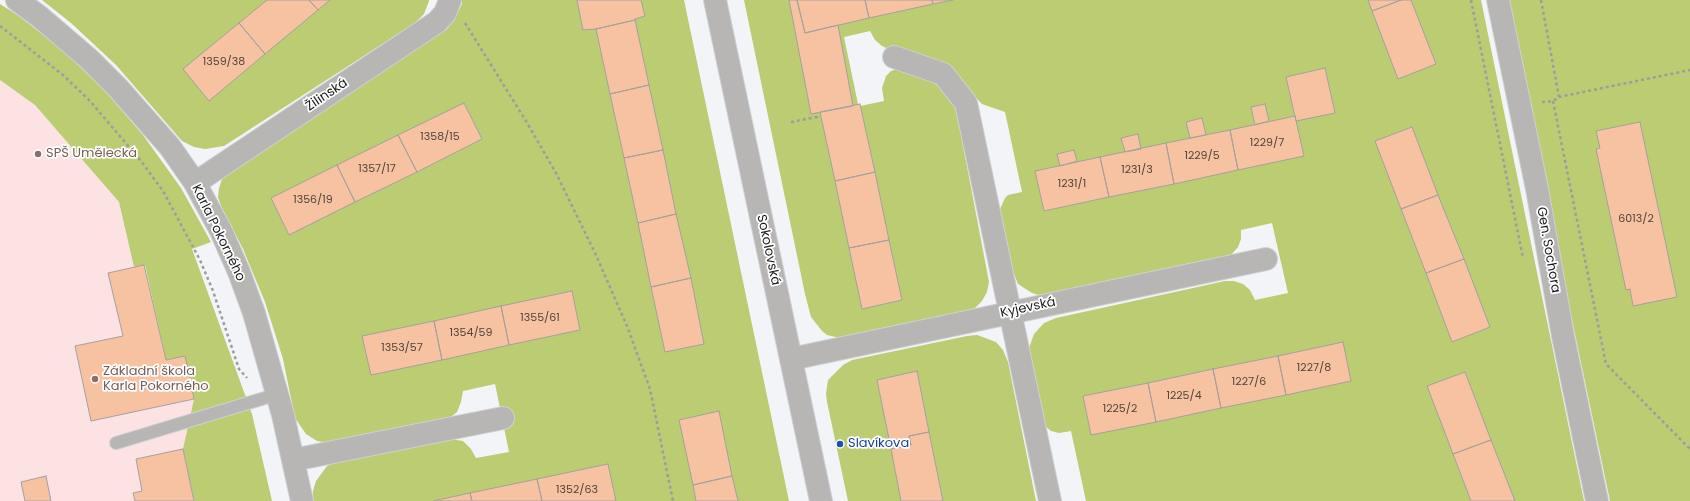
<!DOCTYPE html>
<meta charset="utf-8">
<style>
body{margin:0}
canvas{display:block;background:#f2f4f8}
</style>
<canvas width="1690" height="501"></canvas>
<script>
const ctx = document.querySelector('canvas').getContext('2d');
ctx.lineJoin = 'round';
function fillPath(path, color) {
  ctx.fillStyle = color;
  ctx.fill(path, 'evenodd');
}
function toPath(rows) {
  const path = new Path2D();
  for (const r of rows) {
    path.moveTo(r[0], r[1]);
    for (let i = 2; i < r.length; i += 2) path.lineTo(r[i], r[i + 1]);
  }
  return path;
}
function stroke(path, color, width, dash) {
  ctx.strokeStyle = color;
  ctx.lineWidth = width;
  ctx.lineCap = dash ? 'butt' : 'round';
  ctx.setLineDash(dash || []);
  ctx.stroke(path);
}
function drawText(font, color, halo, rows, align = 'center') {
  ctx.font = font + ' Poppins,sans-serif';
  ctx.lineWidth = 3.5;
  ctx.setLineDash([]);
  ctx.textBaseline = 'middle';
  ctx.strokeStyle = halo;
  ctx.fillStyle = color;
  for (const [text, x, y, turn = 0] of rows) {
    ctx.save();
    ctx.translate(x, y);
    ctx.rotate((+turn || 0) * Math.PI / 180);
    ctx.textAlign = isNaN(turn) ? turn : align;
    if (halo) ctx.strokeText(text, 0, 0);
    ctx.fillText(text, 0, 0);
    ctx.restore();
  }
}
const education = toPath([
 [0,80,35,105,119,202,134,267,144,265,166,360,185,356,194,399,183,449,194,501,0,501]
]);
const green = toPath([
 [42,0,429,0,429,1,424,14,415,23,224,146,205,149,194,147,182,141,116,65,71,23],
 [461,0,684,0,789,501,313,501,313,491,316,481,327,466,339,460,450,439,463,441,471,449,476,458,509,452,495,384,463,391,461,402,457,412,447,420,329,443,317,441,306,434,295,418,283,359,265,302,243,249,221,206,218,197,219,188,222,179,231,169,447,29,455,18,462,4],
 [744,0,1481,0,1584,501,1086,501,1071,431,1059,433,1051,431,1045,426,1042,420,1030,361,1029,348,1034,334,1044,323,1056,318,1225,281,1234,281,1243,284,1250,290,1255,300,1288,293,1272,223,1241,230,1241,239,1238,247,1230,256,1042,296,1032,293,1018,284,1012,269,1000,214,1000,209,1005,198,1008,195,1022,192,1005,112,982,104,963,84,882,46,875,40,870,31,844,37,858,104,860,104,860,106,884,101,882,88,886,76,891,71,897,69,929,80,937,85,953,103,957,114,989,282,987,292,982,301,973,310,840,338,827,335,822,331,811,317,805,294],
 [1505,0,1690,0,1690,501,1610,501],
 [0,4,19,16,66,53,106,92,143,135,181,188,211,242,192,249,252,414,272,501,194,501,183,449,194,399,185,356,166,360,145,265,134,267,119,202,35,105,0,80],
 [977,335,996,342,1003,350,1008,362,1036,501,848,501,827,402,826,394,828,380,843,365,852,360,967,336]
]);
const building = toPath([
 [267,0,309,0,318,10,265,54,239,23,267,0],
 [309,0,330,0,318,10,309,0],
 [577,0,641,0,645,16,635,19,635,20,596,29,583,30,577,0],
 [789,0,797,0,805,33,838,25,853,106,811,114,789,0],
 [797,0,865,0,869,18,805,33,797,0],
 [865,0,932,0,933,4,869,18,865,0],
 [932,0,953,0,933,4,932,0],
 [1368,0,1401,0,1372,11,1368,0],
 [1401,0,1411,0,1436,64,1398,79,1372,11,1401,0],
 [635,20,649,85,610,94,596,29,635,20],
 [239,23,265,54,209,101,183,69,239,23],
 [1325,68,1335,113,1296,121,1286,77,1325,68],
 [649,85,663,150,624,158,610,94,649,85],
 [464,103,482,139,417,172,398,135,464,103],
 [860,104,875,172,835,181,820,112,860,104],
 [1265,104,1269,121,1255,125,1251,107,1265,104],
 [1295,116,1304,156,1238,170,1230,130,1295,116],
 [1202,118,1206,135,1190,138,1186,122,1202,118],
 [1640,122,1677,297,1633,306,1630,289,1626,290,1596,149,1600,148,1596,131,1640,122],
 [1412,127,1438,195,1401,209,1375,141,1412,127],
 [1230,130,1238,170,1174,184,1166,143,1230,130],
 [1138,134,1141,149,1125,152,1121,138,1138,134],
 [398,135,417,172,355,202,337,165,398,135],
 [1166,143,1174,184,1109,197,1100,157,1166,143],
 [663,150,676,214,638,223,624,158,663,150],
 [1074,150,1077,161,1060,166,1057,154,1074,150],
 [1100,157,1109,197,1044,211,1035,171,1100,157],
 [337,165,355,202,289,235,271,198,337,165],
 [875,172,889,240,849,248,835,181,875,172],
 [1438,195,1464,259,1426,273,1401,209,1438,195],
 [676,214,691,278,651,287,638,223,676,214],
 [889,240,902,300,862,309,849,248,889,240],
 [1464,259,1490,327,1452,342,1426,273,1464,259],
 [144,265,166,360,185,356,194,399,91,421,75,346,123,336,108,273,144,265],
 [691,278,704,344,665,352,651,287,691,278],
 [572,291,580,330,509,345,501,306,572,291],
 [501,306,509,345,442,360,434,321,501,306],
 [434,321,442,360,371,375,362,336,434,321],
 [1343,342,1351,381,1286,395,1278,356,1343,342],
 [1278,356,1286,395,1221,408,1213,369,1278,356],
 [1213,369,1221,408,1156,422,1148,383,1213,369],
 [917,371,929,432,909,436,911,445,891,449,877,380,917,371],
 [1465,372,1491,440,1453,454,1427,386,1465,372],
 [1148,383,1156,422,1091,435,1083,396,1148,383],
 [719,411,732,476,693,485,679,420,719,411],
 [929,432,943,501,901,501,891,449,911,445,909,436,929,432],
 [1491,440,1515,501,1471,501,1453,454,1491,440],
 [183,449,194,501,135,501,133,493,142,491,136,459,183,449],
 [608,464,616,501,542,501,537,479,608,464],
 [46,476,51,501,25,501,21,482,46,476],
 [732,476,738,501,696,501,693,485,732,476],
 [537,479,542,501,472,501,470,493,537,479],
 [470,493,472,501,433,501,470,493]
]);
const path = toPath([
 [1471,0,1523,258],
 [1541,0,1559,97],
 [465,23,526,121,556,173,595,253,627,326,650,389,673,501],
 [0,26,63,75,90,101,141,161,163,191,200,260,213,291,239,369,247,378],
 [1553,101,1606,364,1690,449],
 [1542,102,1553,101,1559,97,1690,70],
 [791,122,817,117,816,113]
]);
const service = toPath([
 [116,443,278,394]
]);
const minor = toPath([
 [17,0,40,17,89,59,118,88,170,147,195,183,221,231,239,272,254,313,283,415,302,501],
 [715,0,821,501],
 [1498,0,1537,189,1563,336,1597,501],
 [894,57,943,74,966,103,1050,501],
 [195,183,437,22,445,13,450,0],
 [791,359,1266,259],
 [293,460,503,418]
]);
const markers = [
 [38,154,4,"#8d6e63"],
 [95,379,4,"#8d6e63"],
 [840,444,4,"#1a4fb4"]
];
const numberNames = [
 ["1359/38",224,62],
 ["1358/15",440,137],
 ["1229/7",1267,143],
 ["1229/5",1202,156],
 ["1357/17",377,169],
 ["1231/3",1137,170],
 ["1231/1",1072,184],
 ["1356/19",313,200],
 ["6013/2",1636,219],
 ["1355/61",540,318],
 ["1354/59",471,333],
 ["1353/57",402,348],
 ["1227/8",1314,368],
 ["1227/6",1249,382],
 ["1225/4",1184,396],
 ["1225/2",1120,409],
 ["1352/63",577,490]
];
const streetNames = [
 ["Žilinská",327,95,-34],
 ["Karla Pokorného",218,233,64],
 ["Sokolovská",768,250,78],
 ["Gen. Sochora",1548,250,80],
 ["Kyjevská",1028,308,-12]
];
const educationNames = [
 ["SPŠ Umělecká",46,154],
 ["Základní škola",103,372],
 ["Karla Pokorného",103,387]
];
const transitNames = [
 ["Slavíkova",848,444]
];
fillPath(education, '#fde2e3');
fillPath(green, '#bbcc72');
fillPath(building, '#f7c2a1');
stroke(building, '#a5a19f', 1);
stroke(service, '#cfd1d5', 14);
stroke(minor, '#cfd1d5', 24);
stroke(path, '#9c9da0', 2.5, [3, 3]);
stroke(service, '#b8b6b5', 12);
stroke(minor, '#b8b6b5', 22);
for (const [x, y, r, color] of markers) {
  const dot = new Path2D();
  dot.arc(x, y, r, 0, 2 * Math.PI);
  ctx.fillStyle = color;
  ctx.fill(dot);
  stroke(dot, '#fff', 1.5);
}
drawText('11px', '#51453d', null, numberNames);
drawText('13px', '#1a1b1c', '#fff', streetNames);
drawText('13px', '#785e54', '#fff', educationNames, 'left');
drawText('13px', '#164399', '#fff', transitNames, 'left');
</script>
